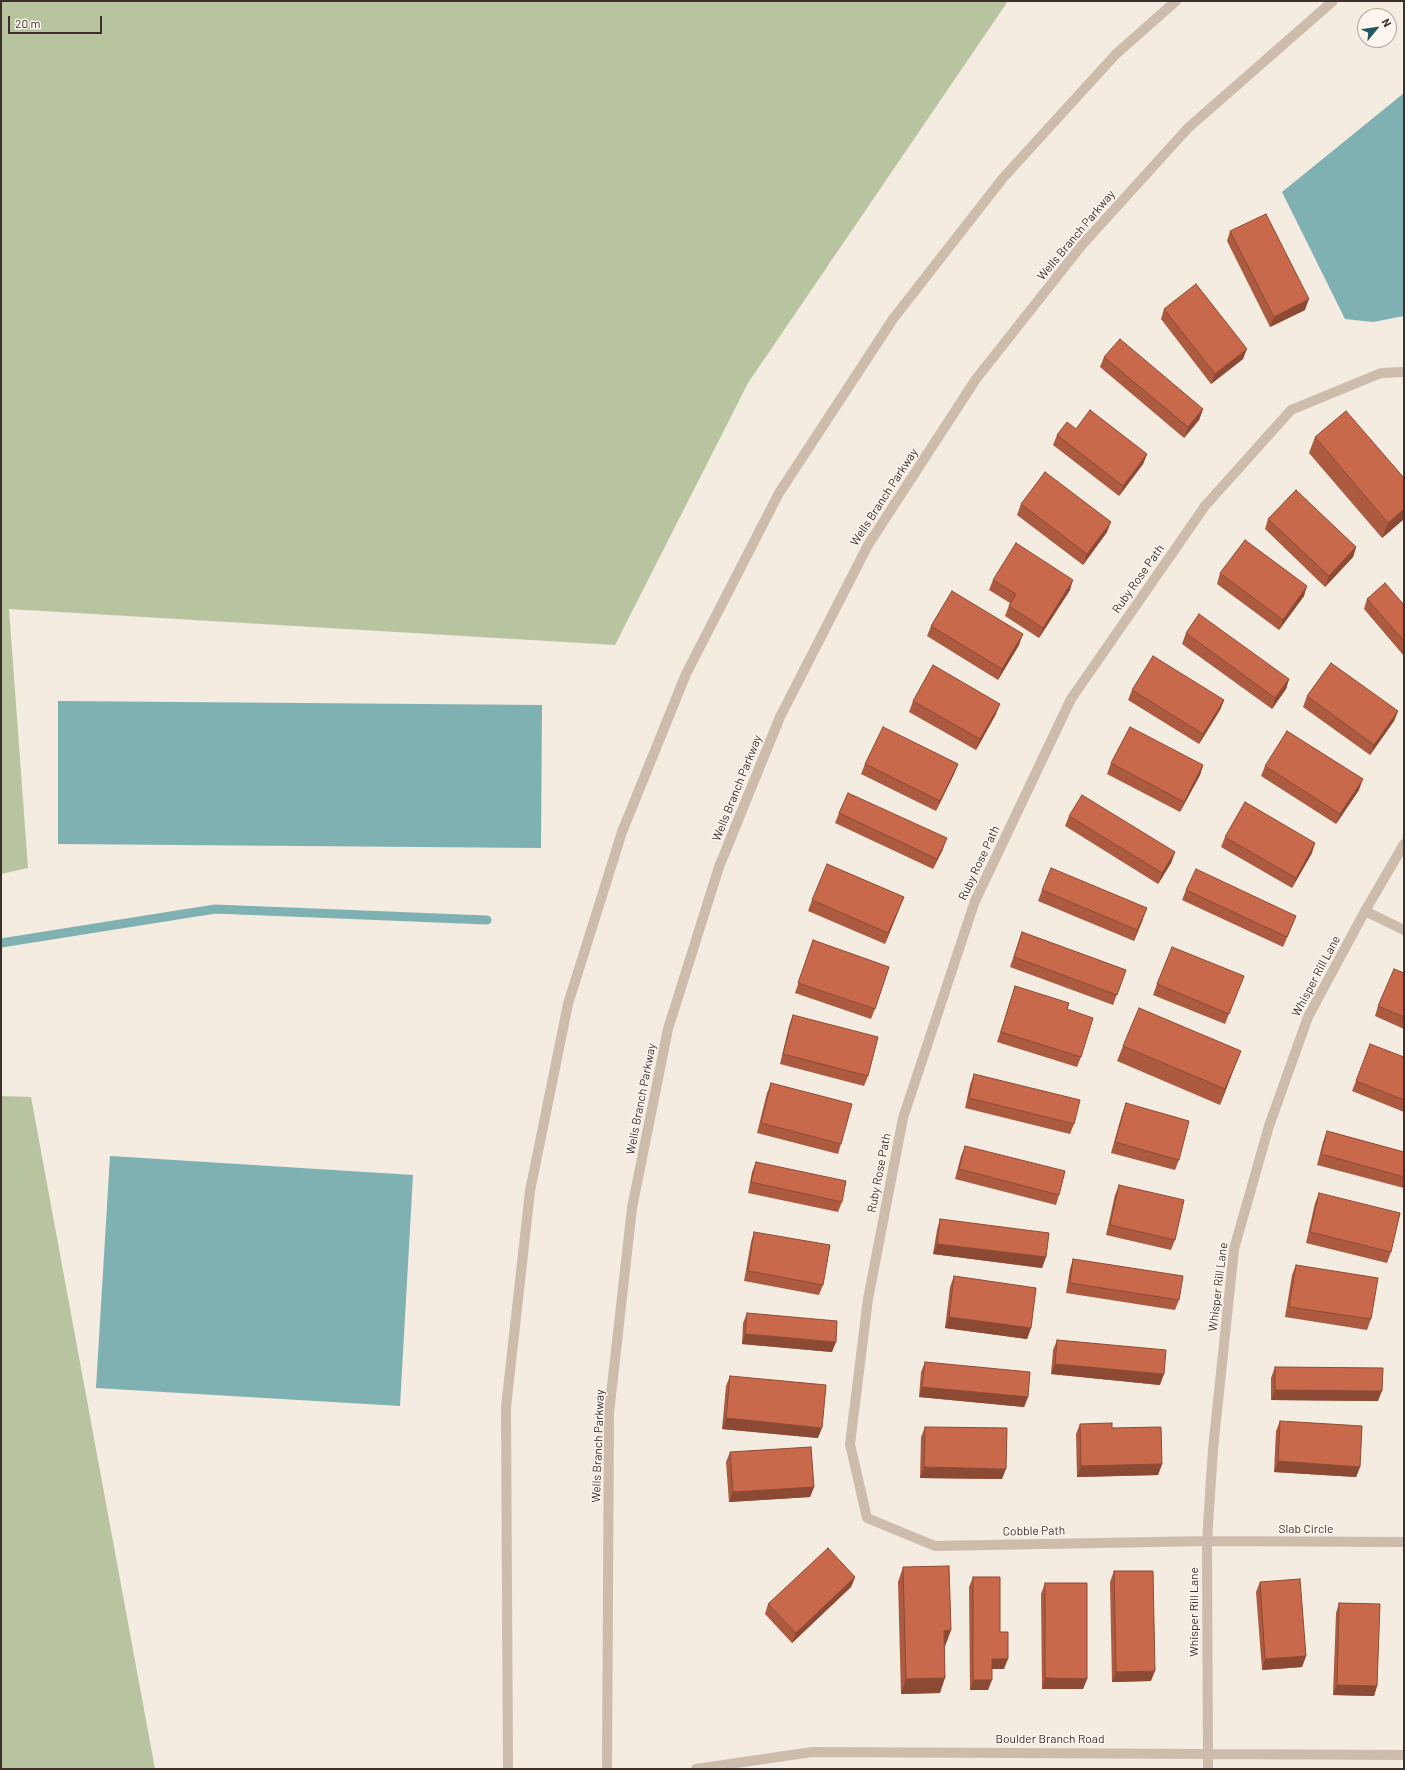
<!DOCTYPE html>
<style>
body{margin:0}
#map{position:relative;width:1405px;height:1770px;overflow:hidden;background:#f4ebe1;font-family:Barlow,sans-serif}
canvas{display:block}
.frame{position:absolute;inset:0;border:2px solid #3b302b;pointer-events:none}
.north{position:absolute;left:1357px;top:8px;width:40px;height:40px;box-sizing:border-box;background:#fbf5ee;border:1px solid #aea6a0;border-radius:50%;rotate:61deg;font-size:11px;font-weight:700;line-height:16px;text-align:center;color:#3b302b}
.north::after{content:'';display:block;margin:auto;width:14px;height:18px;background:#1f5a5e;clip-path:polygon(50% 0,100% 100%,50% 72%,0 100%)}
.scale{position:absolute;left:8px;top:16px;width:94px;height:18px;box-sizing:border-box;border:2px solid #3b302b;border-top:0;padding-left:5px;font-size:12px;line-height:14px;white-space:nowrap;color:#3b302b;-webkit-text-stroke:3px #fbf5ee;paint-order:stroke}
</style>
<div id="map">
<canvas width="1405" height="1770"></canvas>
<div class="frame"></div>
<div class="north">N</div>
<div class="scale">20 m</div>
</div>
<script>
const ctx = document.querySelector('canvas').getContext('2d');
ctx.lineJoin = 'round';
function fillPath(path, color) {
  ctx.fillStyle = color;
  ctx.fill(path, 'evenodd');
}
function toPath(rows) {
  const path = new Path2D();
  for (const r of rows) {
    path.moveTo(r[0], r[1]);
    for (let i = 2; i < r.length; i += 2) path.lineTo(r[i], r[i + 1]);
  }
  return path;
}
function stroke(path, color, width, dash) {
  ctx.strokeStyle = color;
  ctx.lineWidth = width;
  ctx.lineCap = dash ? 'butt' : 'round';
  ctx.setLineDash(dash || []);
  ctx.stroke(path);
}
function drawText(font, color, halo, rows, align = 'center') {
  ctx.font = font + ' Barlow,sans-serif';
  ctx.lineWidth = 3;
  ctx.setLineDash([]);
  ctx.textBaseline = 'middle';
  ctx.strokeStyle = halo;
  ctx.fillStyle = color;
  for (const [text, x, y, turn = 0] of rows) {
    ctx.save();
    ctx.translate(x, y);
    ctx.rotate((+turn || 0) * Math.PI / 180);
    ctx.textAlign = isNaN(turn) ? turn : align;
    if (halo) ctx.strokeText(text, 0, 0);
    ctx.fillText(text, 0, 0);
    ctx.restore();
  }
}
const green = toPath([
 [1,1,1008,1,748,383,615,645,9,609,28,868,1,874],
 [1,1096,31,1097,155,1769,1,1769]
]);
const water = toPath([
 [1404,93,1404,316,1373,322,1345,319,1282,192],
 [58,701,542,705,541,848,58,844],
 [110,1156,413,1175,400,1406,96,1388]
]);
const stream = toPath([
 [1,943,215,909,487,920]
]);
const minor = toPath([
 [1404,372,1381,373,1291,410,1205,506,1071,699,975,901,903,1118,868,1299,850,1444,867,1518,935,1546,1207,1541,1404,1542],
 [1365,911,1404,930],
 [696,1769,812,1752,1404,1755],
 [1208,1769,1207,1541,1213,1449,1234,1249,1269,1126,1308,1017,1365,911,1404,844]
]);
const tertiary = toPath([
 [508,1769,506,1407,530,1191,568,1004,622,832,686,674,779,493,893,319,1003,178,1116,54,1176,1],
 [607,1769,609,1413,632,1208,668,1029,719,867,780,717,868,545,976,379,1082,245,1188,128,1333,1]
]);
const wall = toPath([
 [1230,231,1305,310,1270,327,1227,241],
 [1164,309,1243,359,1211,384,1161,319],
 [1104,357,1203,409,1199,420,1184,438,1100,367],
 [1076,429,1147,454,1143,464,1119,496,1053,445,1057,435],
 [1315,437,1404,478,1404,519,1382,538,1309,453],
 [1021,504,1107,532,1083,565,1017,515],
 [1268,519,1356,547,1353,557,1325,587,1265,529],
 [1220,573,1304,596,1279,630,1217,584],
 [993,580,1070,590,1039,638,1005,616,1010,603,989,590],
 [1367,599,1404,605,1404,656,1364,609],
 [931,626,1019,645,998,680,927,636],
 [1186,633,1289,679,1286,689,1272,709,1182,644],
 [1132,690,1224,700,1220,710,1199,744,1128,700],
 [1307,696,1398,711,1394,721,1370,755,1303,707],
 [913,701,996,714,976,750,909,712],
 [1111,763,1203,765,1200,775,1180,812,1107,774],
 [865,764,958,764,954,774,936,811,861,774],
 [1265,766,1359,790,1336,824,1261,776],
 [839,813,943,849,933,869,835,823],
 [1069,816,1175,852,1171,863,1158,884,1065,826],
 [1225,837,1312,853,1292,888,1221,847],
 [1042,890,1143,919,1134,941,1038,901],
 [1186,890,1296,916,1292,926,1283,947,1182,900],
 [812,900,900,907,885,944,808,911],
 [1022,932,1126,970,1113,1005,1010,967],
 [813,940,875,1009,871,1019,795,993],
 [1404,973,1404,1029,1375,1016,1378,1006],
 [1244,976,1225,1024,1153,995,1157,984],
 [1015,986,1067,1009,1081,1057,1077,1067,997,1042],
 [793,1015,868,1076,864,1086,780,1064,789,1026],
 [1123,1046,1235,1066,1220,1105,1117,1061],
 [1404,1057,1404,1112,1352,1091,1356,1081],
 [974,1074,1074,1124,1070,1134,965,1108,970,1085],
 [771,1083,841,1144,838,1154,757,1133,767,1093],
 [1126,1103,1179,1160,1175,1170,1111,1153,1122,1114],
 [1327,1131,1404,1152,1404,1188,1317,1165,1323,1142],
 [965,1146,1059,1195,1056,1205,955,1179,961,1156],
 [756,1162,842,1202,838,1212,748,1193,752,1172],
 [1119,1185,1175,1240,1171,1250,1106,1235,1115,1195],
 [1319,1193,1391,1252,1387,1263,1306,1243,1315,1203],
 [940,1219,1046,1257,1042,1268,933,1254,937,1230],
 [754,1232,823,1285,819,1295,744,1281,751,1242],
 [1073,1259,1179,1300,1175,1310,1066,1293,1070,1269],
 [1296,1265,1371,1319,1367,1330,1285,1317,1292,1275],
 [954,1276,1031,1328,1027,1339,945,1328,950,1287],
 [747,1313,832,1352,742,1344,743,1323],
 [1057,1340,1160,1385,1051,1374,1053,1350],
 [925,1362,1028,1397,1024,1407,919,1397,921,1372],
 [1275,1367,1378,1401,1271,1400,1271,1378],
 [730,1376,818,1438,722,1429,726,1386],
 [1280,1421,1360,1467,1356,1477,1274,1472,1276,1431],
 [1080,1424,1112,1428,1162,1464,1158,1475,1077,1477,1076,1434],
 [925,1427,1002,1479,920,1478,921,1437],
 [730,1452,814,1487,810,1497,729,1502,726,1462],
 [903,1567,951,1630,945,1646,944,1646,940,1693,901,1694,898,1582],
 [1114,1571,1151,1681,1112,1682,1110,1582],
 [855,1577,851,1587,792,1643,765,1614,768,1604],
 [973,1577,1000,1632,1004,1669,992,1669,988,1690,970,1690,969,1587],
 [1260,1582,1306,1656,1302,1667,1262,1670,1256,1592],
 [1045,1583,1087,1679,1083,1689,1042,1689,1041,1594],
 [1339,1603,1377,1686,1374,1696,1333,1695,1336,1613]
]);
const shadedWall = toPath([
 [1309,299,1305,310,1270,327,1274,317],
 [1247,349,1243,359,1211,384,1215,374],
 [1203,409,1199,420,1184,438,1188,427],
 [1147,454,1143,464,1119,496,1123,486],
 [1404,509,1404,519,1382,538,1388,523],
 [1111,522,1107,532,1083,565,1087,554],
 [1356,547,1353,557,1325,587,1329,576],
 [1073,580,1070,590,1039,638,1043,628],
 [1307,586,1304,596,1279,630,1283,620],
 [1023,634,1019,645,998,680,1002,669],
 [1289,679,1286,689,1272,709,1275,698],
 [1224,700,1220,710,1199,744,1203,734],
 [1000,704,996,714,976,750,980,739],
 [1398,711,1394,721,1370,755,1374,745],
 [958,764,954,774,936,811,940,801],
 [1203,765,1200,775,1180,812,1184,802],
 [1363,779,1359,790,1336,824,1340,814],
 [947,838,943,849,933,869,937,859],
 [1315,843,1312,853,1292,888,1296,878],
 [1175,852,1171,863,1158,884,1162,873],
 [904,897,900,907,885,944,888,933],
 [1147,908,1143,919,1134,941,1137,930],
 [1241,1051,1235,1066,1220,1105,1225,1089],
 [937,1244,1046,1257,1042,1268,933,1254],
 [949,1317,1031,1328,1027,1339,945,1328],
 [745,1334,836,1342,832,1352,742,1344],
 [1055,1364,1164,1374,1160,1385,1051,1374],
 [922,1387,1028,1397,1024,1407,919,1397],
 [1275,1390,1382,1391,1378,1401,1271,1400],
 [726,1418,822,1428,818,1438,722,1429],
 [1278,1461,1360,1467,1356,1477,1274,1472],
 [1162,1464,1158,1475,1077,1477,1081,1466],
 [924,1467,1006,1469,1002,1479,920,1478],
 [814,1487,810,1497,729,1502,733,1492],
 [855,1577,851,1587,792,1643,796,1633],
 [951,1630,945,1646,938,1646,944,1631],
 [1306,1656,1302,1667,1262,1670,1265,1659],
 [992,1659,1008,1659,1004,1669,989,1669],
 [1155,1671,1151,1681,1112,1682,1116,1672],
 [945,1678,940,1693,901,1694,906,1679],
 [1045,1678,1087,1679,1083,1689,1042,1689],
 [973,1680,992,1680,988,1690,970,1690],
 [1337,1685,1377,1686,1374,1696,1333,1695]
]);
const building = toPath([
 [1266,214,1309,299,1274,317,1230,231,1266,214],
 [1196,284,1247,349,1215,374,1164,309,1196,284],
 [1120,339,1203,409,1188,427,1104,357,1120,339],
 [1090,410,1147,454,1123,486,1057,435,1067,422,1076,429,1090,410],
 [1346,411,1404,478,1404,509,1388,523,1315,437,1346,411],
 [1045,472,1111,522,1087,554,1021,504,1045,472],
 [1296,490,1356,547,1329,576,1268,519,1296,490],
 [1245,540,1307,586,1283,620,1220,573,1245,540],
 [1016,543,1073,580,1043,628,1009,606,1016,594,993,580,1016,543],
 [1385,583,1404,605,1404,641,1367,599,1385,583],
 [952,591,1023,634,1002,669,931,626,952,591],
 [1199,614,1289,679,1275,698,1186,633,1199,614],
 [1153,656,1224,700,1203,734,1132,690,1153,656],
 [1331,663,1398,711,1374,745,1307,696,1331,663],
 [933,665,1000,704,980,739,913,701,933,665],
 [883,727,958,764,940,801,865,764,883,727],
 [1130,727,1203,765,1184,802,1111,763,1130,727],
 [1287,731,1363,779,1340,814,1265,766,1287,731],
 [848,793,947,838,937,859,839,813,848,793],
 [1082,795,1175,852,1162,873,1069,816,1082,795],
 [1245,802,1315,843,1296,878,1225,837,1245,802],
 [827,864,904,897,888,933,812,900,827,864],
 [1051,868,1147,908,1137,930,1042,890,1051,868],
 [1196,869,1296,916,1287,937,1186,890,1196,869],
 [1022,932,1126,970,1117,995,1014,957,1022,932],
 [813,940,889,967,875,1009,798,983,813,940],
 [1172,947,1244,976,1229,1014,1157,984,1172,947],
 [1394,969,1404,973,1404,1017,1378,1006,1394,969],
 [1015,986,1069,1003,1067,1009,1093,1018,1081,1057,1001,1032,1015,986],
 [1139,1008,1241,1051,1225,1089,1123,1046,1139,1008],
 [793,1015,878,1037,868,1076,783,1054,793,1015],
 [1370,1044,1404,1057,1404,1100,1356,1081,1370,1044],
 [974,1074,1080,1100,1074,1124,969,1098,974,1074],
 [771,1083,852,1104,841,1144,761,1123,771,1083],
 [1126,1103,1189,1121,1179,1160,1115,1142,1126,1103],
 [1327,1131,1404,1152,1404,1177,1321,1154,1327,1131],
 [965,1146,1065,1171,1059,1195,959,1169,965,1146],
 [756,1162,846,1181,842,1202,751,1182,756,1162],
 [1119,1185,1184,1200,1175,1240,1110,1225,1119,1185],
 [1319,1193,1400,1213,1391,1252,1310,1232,1319,1193],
 [940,1219,1049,1233,1046,1257,937,1244,940,1219],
 [754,1232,830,1245,823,1285,748,1271,754,1232],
 [1073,1259,1183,1276,1179,1300,1070,1283,1073,1259],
 [1296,1265,1378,1278,1371,1319,1289,1307,1296,1265],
 [954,1276,1036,1288,1031,1328,949,1317,954,1276],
 [747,1313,837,1321,836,1342,745,1334,747,1313],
 [1057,1340,1166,1350,1164,1374,1055,1364,1057,1340],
 [925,1362,1030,1372,1028,1397,922,1387,925,1362],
 [1275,1367,1383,1368,1382,1391,1275,1390,1275,1367],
 [730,1376,826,1385,822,1428,726,1418,730,1376],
 [1280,1421,1362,1426,1360,1467,1278,1461,1280,1421],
 [1112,1423,1112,1428,1161,1427,1162,1464,1081,1466,1080,1424,1112,1423],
 [925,1427,1007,1428,1006,1469,924,1467,925,1427],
 [811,1447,814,1487,733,1492,730,1452,811,1447],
 [828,1548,855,1577,796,1633,768,1604,828,1548],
 [949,1566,951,1630,944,1631,945,1678,906,1679,903,1567,949,1566],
 [1114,1571,1153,1571,1155,1671,1116,1672,1114,1571],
 [973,1577,1000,1577,1000,1632,1008,1632,1008,1659,992,1659,992,1680,973,1680,973,1577],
 [1300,1579,1306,1656,1265,1659,1260,1582,1300,1579],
 [1045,1583,1087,1583,1087,1679,1045,1678,1045,1583],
 [1339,1603,1380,1604,1377,1686,1337,1685,1339,1603]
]);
const streetNames = [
 ["Wells Branch Parkway",1076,235,-50],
 ["Wells Branch Parkway",884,497,-57],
 ["Ruby Rose Path",1138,579,-55],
 ["Wells Branch Parkway",737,788,-68],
 ["Ruby Rose Path",979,863,-65],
 ["Whisper Rill Lane",1316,976,-62],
 ["Wells Branch Parkway",641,1099,-79],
 ["Ruby Rose Path",879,1173,-79],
 ["Whisper Rill Lane",1218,1287,-83],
 ["Wells Branch Parkway",598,1446,-88],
 ["Slab Circle",1306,1529],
 ["Cobble Path",1034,1531,-1],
 ["Whisper Rill Lane",1194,1612,-90],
 ["Boulder Branch Road",1050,1739]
];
fillPath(green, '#b8c4a0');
fillPath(water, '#7fb0b2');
stroke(stream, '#7fb0b2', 9);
stroke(minor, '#cdbbac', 10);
stroke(tertiary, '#cdbbac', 10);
fillPath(wall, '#ac5a40');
fillPath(shadedWall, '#8c4a34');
fillPath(building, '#c8694b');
stroke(building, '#8c4a34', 1);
drawText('12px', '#3b302b', '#fbf5ee', streetNames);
</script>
